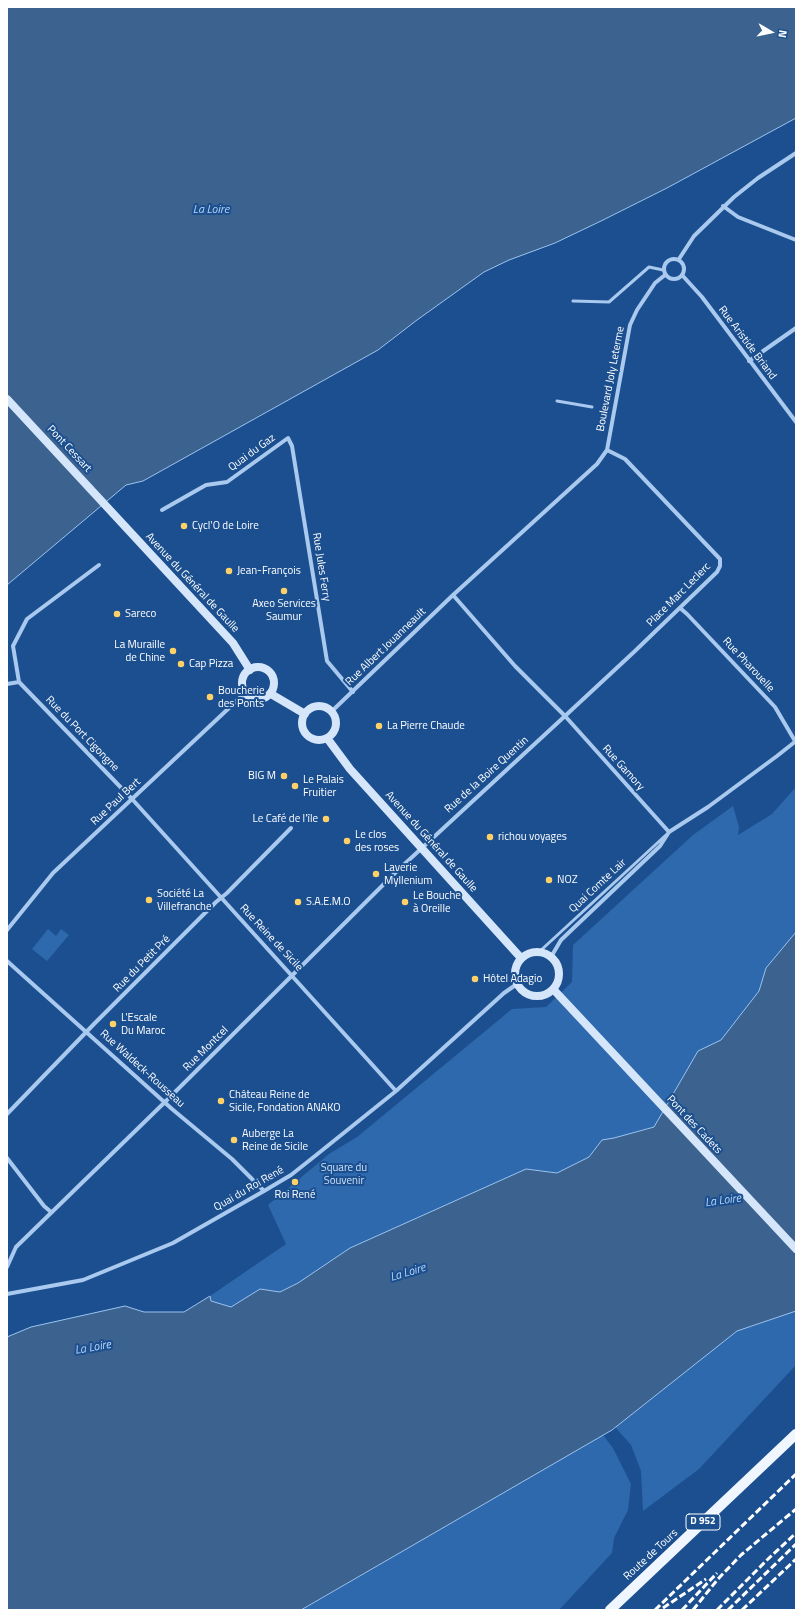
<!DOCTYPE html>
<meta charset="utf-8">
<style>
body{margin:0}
#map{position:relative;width:803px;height:1617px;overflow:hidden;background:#1b4f8f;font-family:"Titillium Web",sans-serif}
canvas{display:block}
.frame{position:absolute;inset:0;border:8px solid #fff;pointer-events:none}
.north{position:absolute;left:751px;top:12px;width:40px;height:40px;-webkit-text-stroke:3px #1b4f8f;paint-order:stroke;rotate:99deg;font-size:11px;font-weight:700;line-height:16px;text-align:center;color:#fff}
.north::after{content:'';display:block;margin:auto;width:14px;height:18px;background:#fff;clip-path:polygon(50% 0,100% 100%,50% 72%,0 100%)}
</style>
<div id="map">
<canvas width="803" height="1617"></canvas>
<div class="frame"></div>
<div class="north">N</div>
</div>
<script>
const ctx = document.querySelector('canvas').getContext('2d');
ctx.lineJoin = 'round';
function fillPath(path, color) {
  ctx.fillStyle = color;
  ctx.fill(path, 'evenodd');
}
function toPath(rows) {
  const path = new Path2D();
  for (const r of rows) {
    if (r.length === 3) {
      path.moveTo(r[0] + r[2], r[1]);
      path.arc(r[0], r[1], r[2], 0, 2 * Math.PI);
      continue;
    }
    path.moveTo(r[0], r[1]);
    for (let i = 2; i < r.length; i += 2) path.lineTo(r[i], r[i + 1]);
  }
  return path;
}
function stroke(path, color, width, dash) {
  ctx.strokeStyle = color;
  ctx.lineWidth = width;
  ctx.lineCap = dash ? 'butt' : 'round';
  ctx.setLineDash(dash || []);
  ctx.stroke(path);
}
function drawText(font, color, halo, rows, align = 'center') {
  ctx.font = font + ' "Titillium Web",sans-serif';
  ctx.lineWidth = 4;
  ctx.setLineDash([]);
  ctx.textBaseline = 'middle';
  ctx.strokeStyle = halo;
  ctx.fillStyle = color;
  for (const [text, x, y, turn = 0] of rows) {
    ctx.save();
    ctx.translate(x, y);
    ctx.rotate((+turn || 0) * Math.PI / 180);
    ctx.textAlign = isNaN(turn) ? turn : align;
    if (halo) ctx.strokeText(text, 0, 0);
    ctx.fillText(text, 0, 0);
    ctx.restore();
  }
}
const green = toPath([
 [796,787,796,932,766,968,759,991,721,1040,698,1051,654,1127,614,1138,602,1140,589,1157,557,1173,526,1169,350,1248,298,1283,280,1292,260,1289,231,1307,211,1301,210,1296,286,1244,268,1205,329,1154,357,1137,512,1009,546,1007,572,982,573,945,693,835,733,806,739,827,738,835,772,814],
 [48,929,56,936,61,929,69,935,47,961,32,949],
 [796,1311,796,1365,699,1469,643,1511,641,1471,631,1445,615,1427,737,1331],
 [603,1435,613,1448,631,1484,628,1510,614,1538,612,1553,559,1610,302,1610]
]);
const water = toPath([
 [7,7,796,7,796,118,667,188,601,221,555,243,509,260,484,272,417,320,378,350,143,481,126,485,7,585,7,7],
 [796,932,796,1311,737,1331,612,1430,301,1610,7,1610,7,1337,31,1327,125,1306,144,1312,184,1312,210,1296,211,1301,231,1307,260,1289,280,1292,298,1283,350,1248,526,1169,557,1173,589,1157,602,1140,614,1138,654,1127,698,1051,721,1040,759,991,766,968,796,932]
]);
const service = toPath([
 [573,301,609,302,649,267,663,270],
 [557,401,592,407],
 [539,952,666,835]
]);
const minor = toPath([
 [723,206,738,217,796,240],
 [674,269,10],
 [679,259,694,236,734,197,758,178,796,153],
 [682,275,702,297,796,422],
 [749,361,796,328],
 [162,510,206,485,227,482,288,438,292,446,327,661,353,692],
 [453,595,515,666,565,716,635,651,717,572,720,566,720,559,625,459,607,450],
 [680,608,687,614,775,707,795,741],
 [19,682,132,799,396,1091],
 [19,682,13,646,27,619,99,565],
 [7,684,19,682],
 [331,712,453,595,597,464,607,450,630,325,637,310,655,283,665,275],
 [7,930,53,873,245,693],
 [551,957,561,940,660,846,669,832,708,807,777,756,796,741],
 [7,961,172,1109,232,1159,264,1191],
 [7,1114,94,1024,216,902,227,893,291,828],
 [7,1158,44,1206,51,1212],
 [7,1267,16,1247,165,1102,397,871,565,716,669,832],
 [7,1294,83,1280,173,1243,264,1191,291,1175,315,1156,396,1091,504,993,517,984]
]);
const secondary = toPath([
 [7,399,233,643,250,670],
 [258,683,16],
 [271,694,305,714],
 [319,723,17],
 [327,738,350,769,521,958],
 [537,974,22],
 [553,989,796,1249]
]);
const primary = toPath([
 [610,1610,796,1434]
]);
const rail = toPath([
 [663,1608,706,1579],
 [655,1610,796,1474],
 [682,1610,717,1573],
 [693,1610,718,1579,741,1555,796,1509],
 [717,1610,767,1560,796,1533],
 [728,1610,796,1544],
 [742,1610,796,1559]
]);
const markers = [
 [184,526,4,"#ffd166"],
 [229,571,4,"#ffd166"],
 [284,591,4,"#ffd166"],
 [117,614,4,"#ffd166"],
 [173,651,4,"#ffd166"],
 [181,664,4,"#ffd166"],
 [210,697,4,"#ffd166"],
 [379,726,4,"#ffd166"],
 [284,776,4,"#ffd166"],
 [295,786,4,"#ffd166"],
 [326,819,4,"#ffd166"],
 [490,837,4,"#ffd166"],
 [347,841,4,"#ffd166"],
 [376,874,4,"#ffd166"],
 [549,880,4,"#ffd166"],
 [149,900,4,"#ffd166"],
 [298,902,4,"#ffd166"],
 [405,902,4,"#ffd166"],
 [475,979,4,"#ffd166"],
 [113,1024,4,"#ffd166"],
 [221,1101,4,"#ffd166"],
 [234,1140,4,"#ffd166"],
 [295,1182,4,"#ffd166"]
];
const shields = [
 [703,1522,34]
];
const shieldNames = [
 ["D 952",703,1522]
];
const streetNames = [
 ["Rue Aristide Briand",747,343,53],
 ["Boulevard Joly Leterme",611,379,-79],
 ["Pont Cessart",69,449,47],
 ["Quai du Gaz",252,453,-36],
 ["Rue Jules Ferry",321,567,81],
 ["Avenue du Général de Gaulle",192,583,47],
 ["Place Marc Leclerc",679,595,-45],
 ["Rue Albert Jouanneault",386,647,-44],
 ["Rue Pharouelle",748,665,47],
 ["Rue du Port Cigongne",82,734,46],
 ["Rue Gamory",623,768,48],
 ["Rue de la Boire Quentin",487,775,-42],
 ["Rue Paul Bert",116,802,-43],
 ["Avenue du Général de Gaulle",431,842,48],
 ["Quai Comte Lair",598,886,-43],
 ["Rue Reine de Sicile",271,938,47],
 ["Rue du Petit Pré",142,964,-45],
 ["Rue Montcel",206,1049,-45],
 ["Rue Waldeck-Rousseau",142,1069,42],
 ["Pont des Cadets",694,1125,47],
 ["Quai du Roi René",249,1189,-30],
 ["Route de Tours",651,1555,-43]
];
const poiNames = [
 ["Cycl'O de Loire",192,526],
 ["Jean-François",237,571],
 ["Axeo Services",284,604,"center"],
 ["Saumur",284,617,"center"],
 ["Sareco",125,614],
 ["La Muraille",165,645,"right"],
 ["de Chine",165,658,"right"],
 ["Cap Pizza",189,664],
 ["Boucherie",218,691],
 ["des Ponts",218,704],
 ["La Pierre Chaude",387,726],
 ["BIG M",276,776,"right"],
 ["Le Palais",303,780],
 ["Fruitier",303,793],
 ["Le Café de l'île",318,819,"right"],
 ["Le clos",355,835],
 ["des roses",355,848],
 ["richou voyages",498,837],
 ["Laverie",384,868],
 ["Myllenium",384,881],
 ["NOZ",557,880],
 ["Société La",157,894],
 ["Villefranche",157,907],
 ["Le Bouche",413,896],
 ["à Oreille",413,909],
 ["S.A.E.M.O",306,902],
 ["Hôtel Adagio",483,979],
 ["L'Escale",121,1018],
 ["Du Maroc",121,1031],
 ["Château Reine de",229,1095],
 ["Sicile, Fondation ANAKO",229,1108],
 ["Auberge La",242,1134],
 ["Reine de Sicile",242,1147],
 ["Roi René",295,1195,"center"]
];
const parkNames = [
 ["Square du",344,1168],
 ["Souvenir",344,1181]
];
const waterNames = [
 ["La Loire",211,210],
 ["La Loire",723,1201,-8],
 ["La Loire",408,1273,-17],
 ["La Loire",93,1348,-10]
];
fillPath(green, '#2e69ad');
fillPath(water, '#3c6290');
stroke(water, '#9cc4f0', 1);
stroke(service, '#a9c9ee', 3);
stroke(minor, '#a9c9ee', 4);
stroke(secondary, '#d6e6fa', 8);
stroke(primary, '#f0f6ff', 10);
stroke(rail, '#fff', 3, [7, 3]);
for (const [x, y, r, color] of markers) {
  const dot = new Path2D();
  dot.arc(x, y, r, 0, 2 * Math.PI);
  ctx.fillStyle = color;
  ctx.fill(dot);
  stroke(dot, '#1b4f8f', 1.5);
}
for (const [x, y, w] of shields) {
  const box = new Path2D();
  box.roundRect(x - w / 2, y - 8, w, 16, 3);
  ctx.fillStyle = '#1b4f8f';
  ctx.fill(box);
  stroke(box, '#fff', 1);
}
drawText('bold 10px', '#fff', null, shieldNames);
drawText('11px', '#fff', '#1b4f8f', streetNames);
drawText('11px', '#fff', '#1b4f8f', poiNames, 'left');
drawText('11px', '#cfe3fa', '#1b4f8f', parkNames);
drawText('italic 12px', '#b5d3f5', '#1b4f8f', waterNames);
</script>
